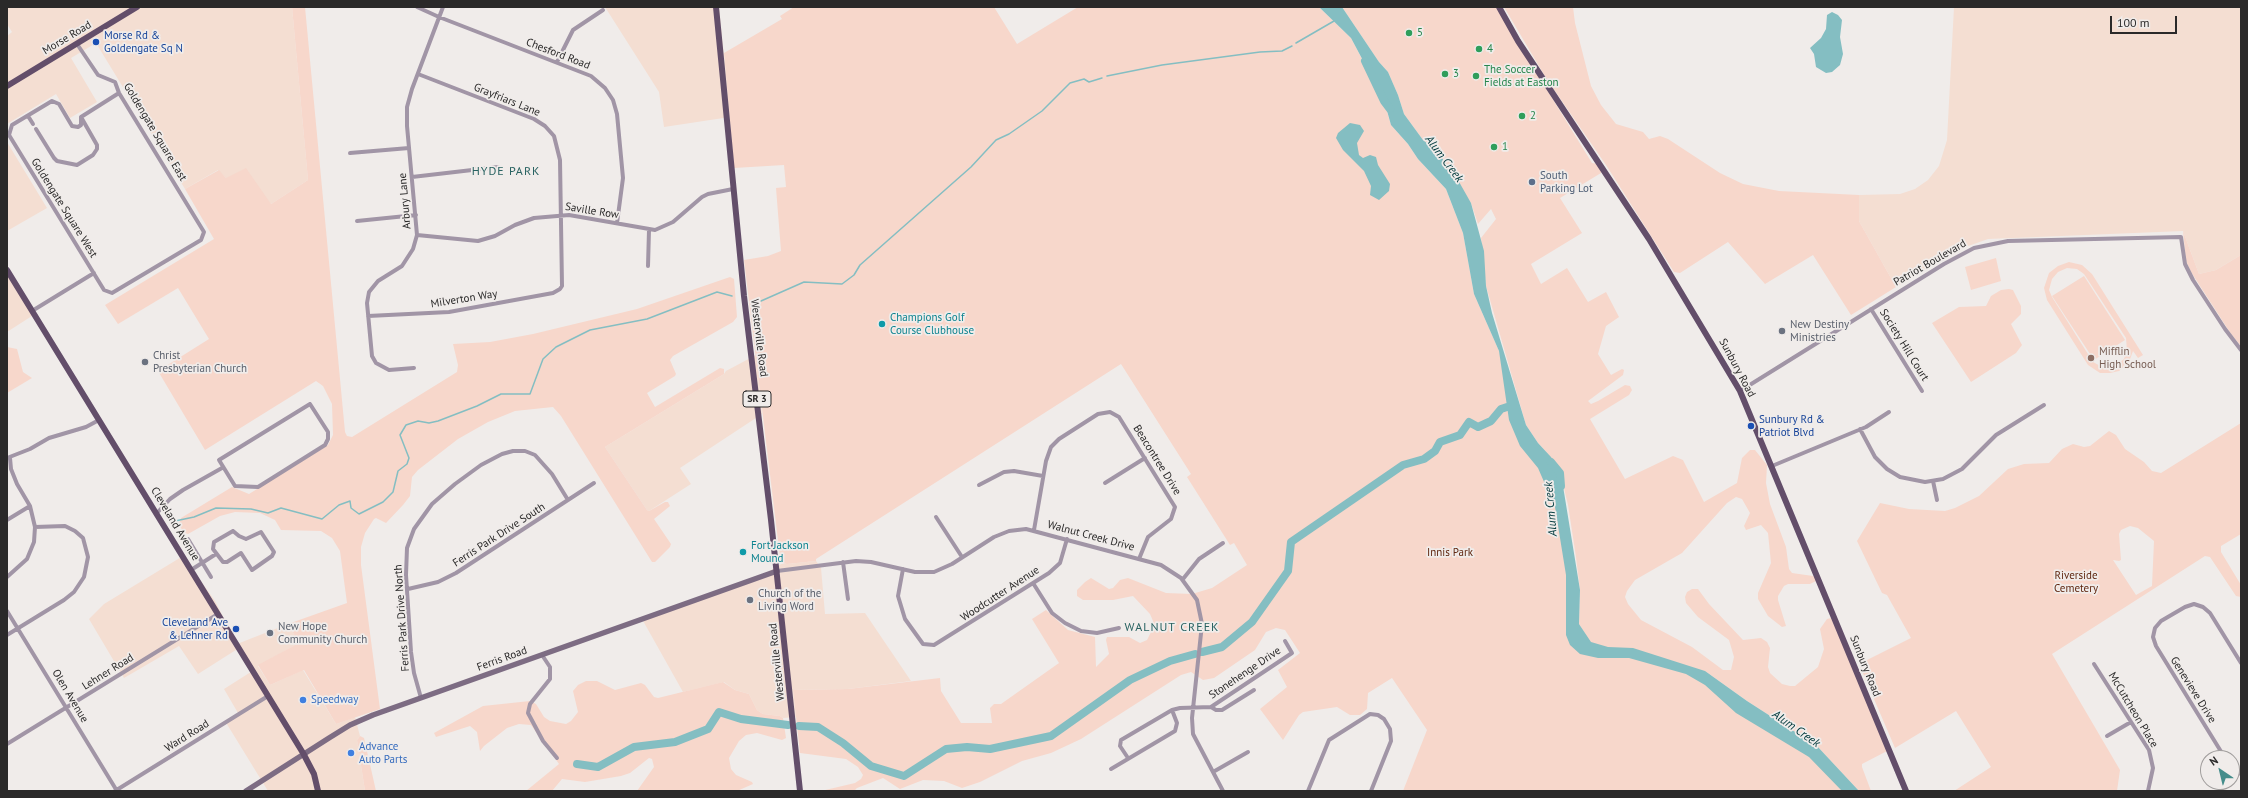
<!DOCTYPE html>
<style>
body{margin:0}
#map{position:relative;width:2248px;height:798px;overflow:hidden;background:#f0ecea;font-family:"PT Sans",sans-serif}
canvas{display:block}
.frame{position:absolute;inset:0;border:8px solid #2a2929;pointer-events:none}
.north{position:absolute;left:2200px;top:750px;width:40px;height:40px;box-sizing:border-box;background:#f0ecea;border:1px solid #a19e9d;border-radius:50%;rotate:325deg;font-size:11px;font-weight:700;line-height:16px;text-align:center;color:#2a2929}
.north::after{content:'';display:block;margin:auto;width:14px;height:18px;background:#458d8b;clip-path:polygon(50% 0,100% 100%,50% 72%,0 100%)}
.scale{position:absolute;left:2110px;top:16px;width:67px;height:18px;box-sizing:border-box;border:2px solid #2a2929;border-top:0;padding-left:5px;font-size:12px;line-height:14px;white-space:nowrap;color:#2a2929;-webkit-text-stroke:3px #f0ecea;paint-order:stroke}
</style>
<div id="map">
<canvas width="2248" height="798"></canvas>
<div class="frame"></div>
<div class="north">N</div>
<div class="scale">100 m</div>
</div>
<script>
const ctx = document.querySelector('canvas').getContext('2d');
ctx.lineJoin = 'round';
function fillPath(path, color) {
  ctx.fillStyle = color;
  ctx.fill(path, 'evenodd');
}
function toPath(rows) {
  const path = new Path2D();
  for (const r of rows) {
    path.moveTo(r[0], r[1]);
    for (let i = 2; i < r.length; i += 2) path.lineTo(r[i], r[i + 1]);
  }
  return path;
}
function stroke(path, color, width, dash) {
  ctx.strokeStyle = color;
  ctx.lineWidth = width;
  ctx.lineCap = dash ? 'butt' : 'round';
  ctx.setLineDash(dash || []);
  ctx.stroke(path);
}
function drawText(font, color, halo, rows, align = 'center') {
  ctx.font = font + ' "PT Sans",sans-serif';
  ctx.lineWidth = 3.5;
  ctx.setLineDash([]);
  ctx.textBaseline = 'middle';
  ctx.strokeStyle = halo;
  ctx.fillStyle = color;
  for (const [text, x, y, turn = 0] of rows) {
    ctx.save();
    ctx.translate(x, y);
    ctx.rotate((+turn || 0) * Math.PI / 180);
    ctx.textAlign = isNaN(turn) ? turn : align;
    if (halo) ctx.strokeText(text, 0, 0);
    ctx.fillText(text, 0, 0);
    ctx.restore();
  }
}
const commercial = toPath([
 [7,7,292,7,308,180,271,204,226,178,218,170,185,189,96,43,71,58,97,102,70,118,56,94,7,124,7,36,12,32,7,24],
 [605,7,719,7,730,117,664,127,659,92],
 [1954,7,2241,7,2241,255,2216,270,2199,274,2183,231,1988,239,1957,250,1896,287,1859,221,1859,195,1900,194,1915,189,1928,180,1939,166,1947,140],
 [7,142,47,208,7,231],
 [7,269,35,314,7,332],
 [756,355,762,414,680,468,691,484,649,511,647,510,605,447,724,374,726,371],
 [183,556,215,601,237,644,288,624,299,643,258,666,270,685,303,670,336,724,355,717,360,736,357,740,365,791,268,791,225,721,238,713,224,689,254,670,239,648,198,674,179,646,124,678,89,619,104,604],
 [816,561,821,568,825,614,865,613,911,681,848,689,793,690,796,717,783,718,780,716,763,714,757,710,749,694,735,690,724,682,683,692,642,619,766,573,783,563,787,564]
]);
const green = toPath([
 [292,7,305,7,345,432,347,436,352,437,457,372,458,365,453,344,490,342,533,334,637,309,730,277,734,279,737,317,733,322,673,356,670,360,676,374,675,376,647,393,655,407,720,368,724,369,724,374,605,447,647,510,649,511,665,502,668,502,670,506,654,519,671,544,670,547,655,562,652,562,561,416,553,407,515,411,488,422,458,439,418,470,412,477,410,496,403,505,386,523,376,518,374,519,365,533,361,547,361,565,380,709,336,724,304,670,270,685,258,665,299,643,288,624,347,603,340,551,332,538,321,531,281,530,275,520,260,513,235,512,220,516,188,534,183,532,179,524,181,518,232,487,249,494,328,445,333,435,332,404,323,386,316,381,205,450,158,371,209,339,178,288,118,324,105,305,214,239,185,189,219,170,226,178,246,168,271,204,308,180],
 [794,7,994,7,1017,44,1078,7,1319,7,1351,38,1384,101,1391,125,1408,144,1418,159,1446,189,1463,233,1474,294,1499,351,1527,433,1551,457,1538,443,1526,425,1486,286,1481,238,1496,219,1491,209,1478,224,1471,203,1437,151,1423,140,1404,114,1398,95,1388,72,1379,62,1342,7,1496,7,1592,163,1598,164,1601,168,1601,173,1560,198,1582,233,1531,264,1541,284,1567,268,1588,302,1606,292,1619,317,1606,326,1598,354,1611,375,1622,369,1624,370,1623,375,1588,401,1591,404,1598,401,1625,385,1630,386,1632,390,1629,395,1590,419,1625,479,1673,456,1683,460,1704,502,1737,483,1742,458,1750,450,1755,450,1767,465,1766,483,1770,504,1786,547,1789,569,1792,573,1813,576,1816,579,1816,581,1810,584,1788,584,1784,586,1778,596,1778,600,1786,626,1782,627,1768,616,1758,599,1758,593,1771,563,1768,533,1761,525,1746,530,1744,526,1750,513,1742,499,1736,497,1727,503,1682,553,1635,580,1627,591,1625,597,1628,604,1641,620,1692,647,1723,670,1731,670,1734,657,1729,640,1698,617,1686,603,1685,597,1687,592,1692,589,1698,589,1709,604,1743,640,1761,638,1767,642,1770,648,1768,667,1770,673,1782,684,1790,686,1795,686,1818,667,1824,649,1820,629,1827,619,1831,618,1889,750,1862,764,1862,767,1871,791,1859,791,1817,746,1747,701,1705,671,1773,724,1852,791,1403,791,1427,730,1392,678,1368,693,1367,709,1360,715,1350,715,1337,707,1303,712,1299,715,1283,740,1260,709,1287,687,1278,670,1300,653,1285,630,1276,628,1266,632,1255,650,1214,678,1203,680,1191,672,1181,675,1081,739,1051,753,1022,761,980,782,962,788,944,781,923,780,900,789,883,778,857,788,854,791,821,791,855,783,861,779,863,775,858,767,846,759,800,753,793,690,848,689,940,678,941,691,961,723,992,723,990,708,994,704,1001,704,1059,663,1032,619,1046,610,1068,630,1095,637,1096,667,1109,654,1106,640,1107,637,1129,637,1140,643,1147,640,1153,628,1153,621,1150,614,1133,596,1113,600,1083,600,1077,596,1077,590,1085,582,1091,578,1109,589,1113,588,1120,580,1128,578,1166,593,1192,594,1212,588,1247,565,1234,543,1230,545,1187,477,1191,474,1121,364,816,559,816,561,787,564,783,563,780,557,744,260,768,256,781,251,776,188,786,187,784,165,734,168,724,53,782,19,780,16],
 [1561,476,1568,505,1576,557,1580,590,1579,624,1586,635,1567,614,1566,585,1569,583],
 [1504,7,1573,7,1575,23,1591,86,1601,105,1616,124,1643,132,1649,139,1660,136,1668,139,1720,173,1743,184,1779,191,1859,195,1859,221,1896,287,1851,315,1813,255,1765,284,1728,242,1680,273,1674,272,1606,165,1546,78],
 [2183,231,2199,274,2216,270,2241,255,2241,346,2231,334,2191,272,2186,261],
 [1996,258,2001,281,1971,290,1965,267],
 [2069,262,2082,265,2092,274,2143,355,2138,358,2133,351,2129,362,2119,371,2110,373,2100,373,2088,365,2047,300,2044,288,2049,273,2058,266],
 [2067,268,2077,269,2084,274,2126,338,2127,351,2124,359,2117,365,2104,368,2093,362,2052,297,2049,290,2052,279,2058,272],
 [2084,276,2125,340,2094,360,2052,296],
 [2009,289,2013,290,2021,306,2021,314,2011,324,2022,345,2016,353,1971,382,1932,323,1959,307,1986,306,1991,296,2001,290],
 [7,347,17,349,23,372,32,378,7,393],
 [2241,423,2241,534,2221,546,2221,552,2241,585,2241,597,2236,596,2210,557,2205,556,2052,654,2120,770,2117,791,1954,791,1991,767,1956,711,1895,748,1859,664,1911,638,1887,595,1882,593,1857,541,1880,503,1909,509,1945,511,1955,508,1979,496,2008,469,2024,464,2049,463,2062,449,2073,444,2084,447,2090,446,2109,431,2116,435,2125,449,2144,462,2152,471,2161,473],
 [2130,526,2138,528,2154,541,2152,586,2136,595,2113,560,2119,561,2121,560,2119,534,2121,530],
 [586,681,597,681,615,690,641,683,645,685,654,697,658,698,723,682,735,690,749,694,757,710,763,714,780,716,783,718,786,738,782,740,757,733,746,735,739,741,729,758,731,769,736,775,752,782,753,784,737,791,637,791,654,767,652,759,649,758,630,773,621,776,585,782,562,779,552,791,526,791,559,764,531,725,519,724,507,728,484,746,480,751,477,732,470,726,436,737,434,733,483,706,530,701,536,704,544,717,550,721,566,724,571,721,578,712,573,691,578,685],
 [360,736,364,738,376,791,365,791,357,740]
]);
const water = toPath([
 [1319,7,1342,7,1379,62,1388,72,1398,95,1404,114,1423,140,1437,151,1458,180,1471,203,1484,251,1486,286,1492,313,1526,425,1538,443,1551,457,1562,480,1580,590,1579,624,1591,642,1608,647,1633,648,1705,671,1747,701,1817,746,1859,791,1842,791,1809,757,1736,713,1705,685,1686,674,1629,658,1598,658,1580,654,1570,645,1566,635,1566,575,1555,507,1538,468,1520,446,1509,420,1499,351,1474,294,1463,233,1446,189,1418,159,1408,144,1391,125,1384,100,1351,38],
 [1832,12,1838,15,1842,20,1840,37,1843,54,1840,65,1832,72,1826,73,1816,67,1814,54,1810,48,1821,38,1826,29,1827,15],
 [1350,123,1360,125,1364,131,1357,143,1359,155,1363,158,1370,155,1376,157,1378,165,1390,184,1389,191,1379,200,1370,195,1371,186,1364,171,1343,150,1336,138,1338,133]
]);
const stream = toPath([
 [1296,43,1334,21],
 [1107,76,1162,65,1260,52,1282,51,1292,46],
 [761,301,804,282,842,284,854,275,860,265,971,167,996,140,1009,134,1042,111,1070,83,1084,79,1089,82,1102,78],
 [175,521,194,517,216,508,251,509,268,513,281,508,322,519,339,505,350,501,351,508,359,514,383,502,393,492,398,471,407,464,409,458,400,435,406,425,418,421,429,423,438,421,477,406,501,394,530,394,543,359,556,347,590,330,647,319,717,292,732,296]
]);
const river = toPath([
 [1365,61,1384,101,1390,109],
 [1551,462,1560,473,1561,486],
 [1202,652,1222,647,1252,622,1288,571,1291,542,1403,465,1424,459,1435,451,1440,442,1460,435,1469,422,1478,427,1491,421,1501,409,1507,407],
 [799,726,818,727,843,743,871,766,904,776,946,749,967,747,990,749,1051,736,1130,680,1170,661,1195,654],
 [577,764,598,767,634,747,675,742,708,729,719,712,741,719,788,725]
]);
const minor = toPath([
 [417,7,439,17,591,76,605,88,613,100,617,114,623,178,617,223],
 [77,44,98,75,115,82,119,93,204,232,201,240,112,293,104,290,9,135,12,125,52,101,59,104,72,126,78,127,81,125,81,117,119,93],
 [557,62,573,30,603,10],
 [28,116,33,124],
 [36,129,54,158,57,161,77,165,93,155,97,149,97,145,81,117],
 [350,153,409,148],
 [412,177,498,167],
 [357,221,416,215],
 [417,235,478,241,495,236,515,225,534,218,569,215,655,230,673,222,702,197,708,194,733,189],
 [648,266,649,230],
 [1871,309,1922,391],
 [32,311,94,273],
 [368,316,449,312,553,293,560,289,562,286,560,160,554,136,545,126,534,119,418,74],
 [414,368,389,370,376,363,372,356,367,303,369,292,378,281,402,266,413,249,417,235,407,126,407,107,412,89,443,7],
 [1740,391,1944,264,1974,248,2008,241,2181,237,2185,264,2193,280,2225,329,2241,350],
 [310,404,328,432,328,439,325,445,258,487,235,486,219,460,310,404],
 [1860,429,1875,457,1887,469,1900,477,1925,482,1943,479,1962,469,1996,435,2044,405],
 [7,458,30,449,49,438,86,427,99,420],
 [1772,466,1866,427,1889,412],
 [1933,481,1937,500],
 [1105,483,1145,458],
 [979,485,1004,472,1014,471,1043,476],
 [157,513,170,499,183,490,222,468],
 [936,517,962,557],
 [7,520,30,506],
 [1034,530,1046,461,1051,447,1059,439,1098,414,1110,412,1119,417,1175,507,1171,519,1148,537,1139,559],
 [233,531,239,536,246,539,261,532,274,552,272,556,252,570,241,553,227,562,223,562,213,549,214,542,233,531],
 [188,539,211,577],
 [843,562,848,599],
 [903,569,898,596,905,619,923,644,934,645,1049,573,1060,563,1067,539],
 [191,570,216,554],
 [777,571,856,561,871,562,915,572,934,572,952,564,994,537,1009,531,1026,529,1161,565,1181,578,1197,600,1202,624,1192,718,1193,734,1223,791],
 [7,577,27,559,34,542,35,527,30,506,17,484,11,469,10,458],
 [1183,579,1199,559,1223,543],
 [1033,583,1052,613,1065,623,1081,631,1097,633,1119,628],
 [408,589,438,582,456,573,594,483],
 [7,611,117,791],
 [7,635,64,600,74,592,84,577,88,557,83,538,75,531,65,526,35,527],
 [542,655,550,667,550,679,530,704,528,713,543,741,557,758],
 [2094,664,2149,750,2153,768,2148,791],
 [421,698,414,673,411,652,406,575,407,548,414,529,432,504,455,484,481,465,502,454,513,451,525,451,535,455,552,474,568,500],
 [1211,707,1216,710,1222,710,1254,690],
 [2107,736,2131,722],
 [7,744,218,614],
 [1128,758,1120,746,1121,740,1172,710,1180,708,1211,707,1292,653,1285,641],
 [2225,758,2156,646,2153,637,2155,628,2161,621,2185,607,2194,604,2203,607,2210,613,2241,663],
 [2232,768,2241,774],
 [1111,769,1175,731,1177,723,1172,710],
 [1213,772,1248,752],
 [115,791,268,696],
 [1308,791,1329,740,1370,714,1378,715,1384,719,1390,729,1391,741,1371,791]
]);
const secondary = toPath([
 [246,791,329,738,350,725,373,715,777,571]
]);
const primary = toPath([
 [716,7,744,296,771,520,800,791],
 [1499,7,1518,41,1649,239,1740,391,1906,791],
 [7,86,137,7],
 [7,270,303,753,314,774,318,791]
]);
const markers = [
 [1409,33,4,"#2e9e5b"],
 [96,42,4,"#1a4fb4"],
 [1479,49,4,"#2e9e5b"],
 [1445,74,4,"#2e9e5b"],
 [1476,76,4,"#2e9e5b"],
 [1522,116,4,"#2e9e5b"],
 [1494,147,4,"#2e9e5b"],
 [1532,182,4,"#5c6f8a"],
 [882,324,4,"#0f9aa8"],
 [1782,331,4,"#6b7280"],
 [2091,358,4,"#8d6e63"],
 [145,362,4,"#6b7280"],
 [1751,426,4,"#1a4fb4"],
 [743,552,4,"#0f9aa8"],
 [750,600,4,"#6b7280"],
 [236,629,4,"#1a4fb4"],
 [270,633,4,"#6b7280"],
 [303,700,4,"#3f7fe0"],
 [351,753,4,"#3f7fe0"]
];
const shields = [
 [757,399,28]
];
const shieldNames = [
 ["SR 3",757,399]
];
const leisureNames = [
 ["5",1417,33],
 ["4",1487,49],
 ["The Soccer",1484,70],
 ["Fields at Easton",1484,83],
 ["3",1453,74],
 ["2",1530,116],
 ["1",1502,147]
];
const transitNames = [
 ["Morse Rd &",104,36],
 ["Goldengate Sq N",104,49],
 ["Sunbury Rd &",1759,420],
 ["Patriot Blvd",1759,433],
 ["Cleveland Ave",228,623,"right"],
 ["& Lehner Rd",228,636,"right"]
];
const streetNames = [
 ["Morse Road",67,38,-31],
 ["Chesford Road",558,54,21],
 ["Grayfriars Lane",507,100,22],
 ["Goldengate Square East",155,132,59],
 ["Arbury Lane",405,201,-95],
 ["Goldengate Square West",64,208,58],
 ["Saville Row",592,211,9],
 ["Patriot Boulevard",1930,263,-30],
 ["Milverton Way",464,299,-9],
 ["Westerville Road",759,338,83],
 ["Society Hill Court",1904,345,58],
 ["Sunbury Road",1737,368,62],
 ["Beacontree Drive",1157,460,58],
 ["Cleveland Avenue",175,524,59],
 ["Ferris Park Drive South",499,535,-33],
 ["Walnut Creek Drive",1091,536,15],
 ["Woodcutter Avenue",1000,594,-33],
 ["Ferris Park Drive North",402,618,-94],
 ["Ferris Road",502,659,-20],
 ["Westerville Road",777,662,-96],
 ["Sunbury Road",1865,666,68],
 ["Lehner Road",108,672,-32],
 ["Stonehenge Drive",1245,673,-34],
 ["Genevieve Drive",2193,690,58],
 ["Olen Avenue",70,696,59],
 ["McCutcheon Place",2133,710,59],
 ["Ward Road",187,736,-32]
];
const serviceNames = [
 ["South",1540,176],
 ["Parking Lot",1540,189]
];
const cultureNames = [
 ["Champions Golf",890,318],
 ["Course Clubhouse",890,331],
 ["Fort Jackson",751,546],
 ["Mound",751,559]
];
const worshipNames = [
 ["New Destiny",1790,325],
 ["Ministries",1790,338],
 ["Christ",153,356],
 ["Presbyterian Church",153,369],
 ["Church of the",758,594],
 ["Living Word",758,607],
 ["New Hope",278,627],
 ["Community Church",278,640]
];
const educationNames = [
 ["Mifflin",2099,352],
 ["High School",2099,365]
];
const parkNames = [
 ["Innis Park",1450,553],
 ["Riverside",2076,576],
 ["Cemetery",2076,589]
];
const shopNames = [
 ["Speedway",311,700],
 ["Advance",359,747],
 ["Auto Parts",359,760]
];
const waterNames = [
 ["Alum Creek",1444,159,53],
 ["Alum Creek",1551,509,-95],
 ["Alum Creek",1796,729,35]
];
const neighbourhoodNames = [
 ["HYDE PARK",506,172],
 ["WALNUT CREEK",1172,628]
];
fillPath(commercial, '#f4ded2');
fillPath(green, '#f7d7cb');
fillPath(water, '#84bec2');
stroke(stream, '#84bec2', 1.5);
stroke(river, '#84bec2', 8);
stroke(minor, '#a195a6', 4);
stroke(secondary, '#7d6c83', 5.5);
stroke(primary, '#634e6a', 6);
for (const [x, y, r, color] of markers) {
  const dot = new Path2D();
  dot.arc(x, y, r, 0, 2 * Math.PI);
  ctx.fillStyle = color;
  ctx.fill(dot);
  stroke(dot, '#f0ecea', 1.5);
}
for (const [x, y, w] of shields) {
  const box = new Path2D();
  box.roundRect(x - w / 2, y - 8, w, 16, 3);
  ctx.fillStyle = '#f0ecea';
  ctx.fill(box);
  stroke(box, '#2a2929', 1);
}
drawText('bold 10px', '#2a2929', null, shieldNames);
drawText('11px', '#27864d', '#f0ecea', leisureNames, 'left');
drawText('11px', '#164399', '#f0ecea', transitNames, 'left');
drawText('11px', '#2a2929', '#f0ecea', streetNames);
drawText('11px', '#4e5e75', '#f0ecea', serviceNames, 'left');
drawText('11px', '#0d838f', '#f0ecea', cultureNames, 'left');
drawText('11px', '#5b616d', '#f0ecea', worshipNames, 'left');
drawText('11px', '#785e54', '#f0ecea', educationNames, 'left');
drawText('11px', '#602710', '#f0ecea', parkNames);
drawText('11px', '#366cbe', '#f0ecea', shopNames, 'left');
drawText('italic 12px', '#00393c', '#f0ecea', waterNames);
ctx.letterSpacing = '1px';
drawText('12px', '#286261', '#f0ecea', neighbourhoodNames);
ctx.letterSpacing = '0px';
</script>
